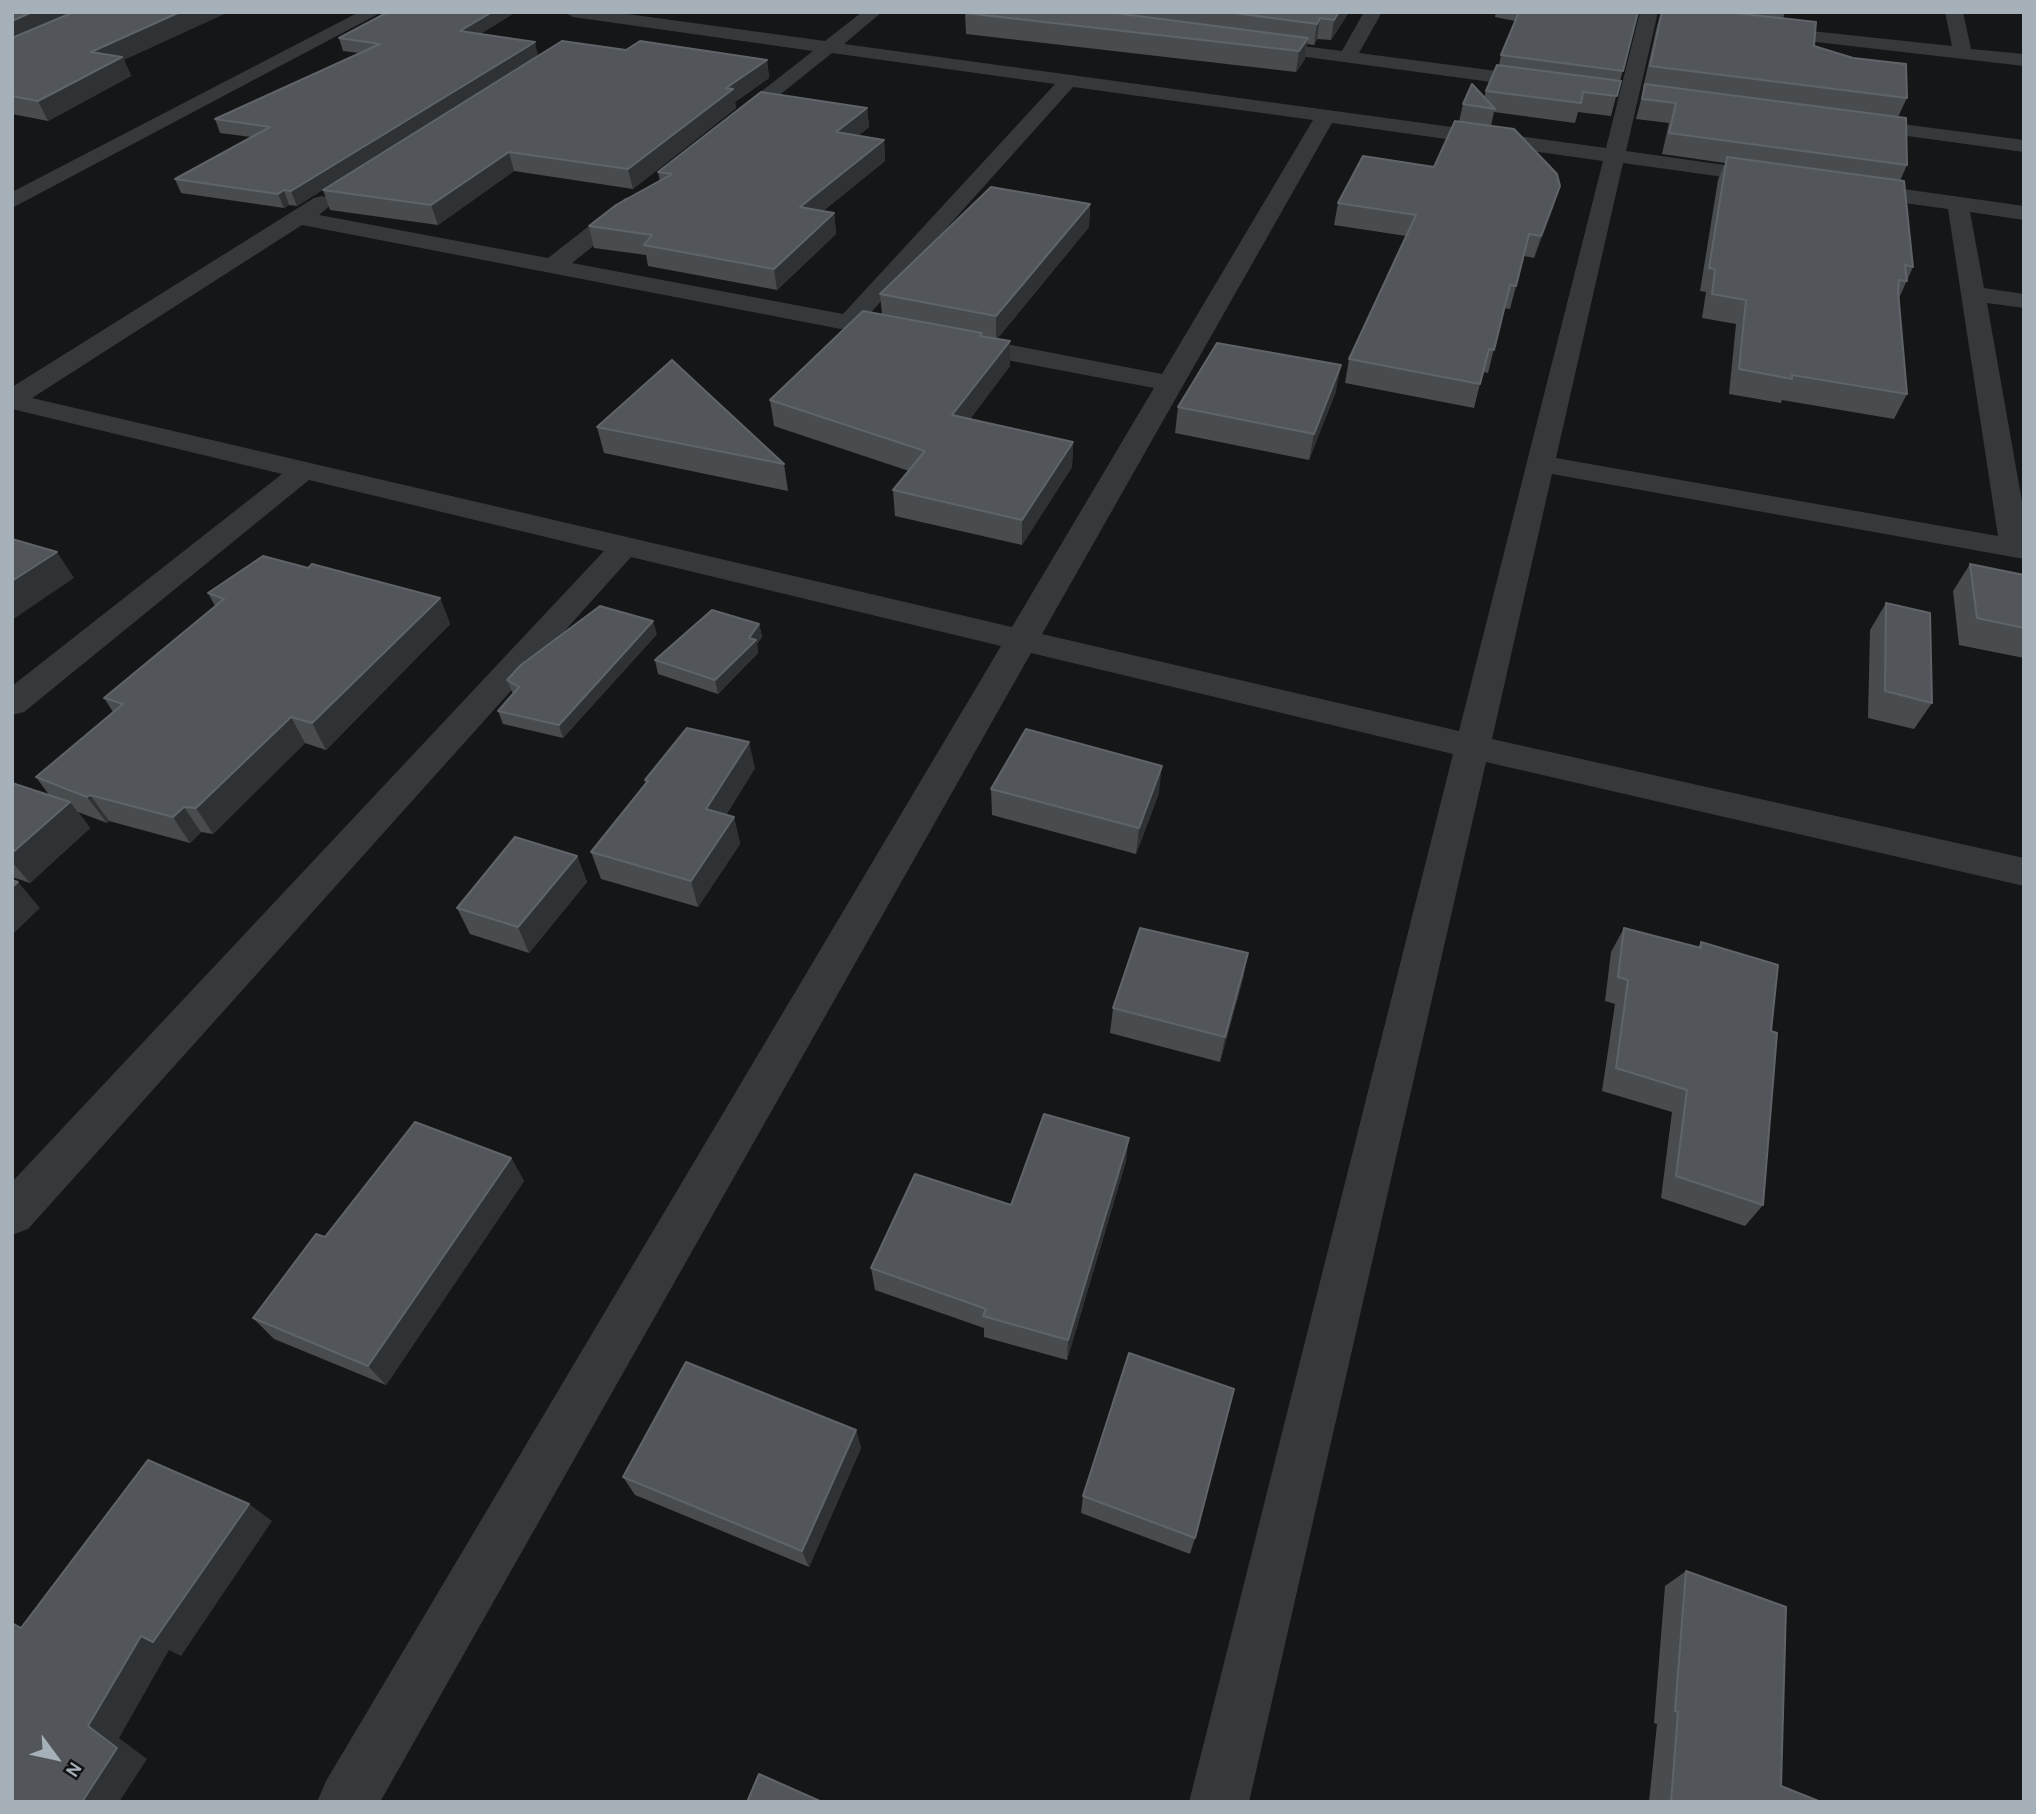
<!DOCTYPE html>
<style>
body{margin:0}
#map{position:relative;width:2036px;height:1814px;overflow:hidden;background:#151617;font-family:Karla,sans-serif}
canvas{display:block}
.frame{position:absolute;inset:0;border:14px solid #a6b0b8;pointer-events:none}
.north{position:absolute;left:21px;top:1723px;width:70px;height:70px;-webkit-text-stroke:5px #101112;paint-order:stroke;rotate:123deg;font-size:19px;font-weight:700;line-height:28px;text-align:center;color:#a6b0b8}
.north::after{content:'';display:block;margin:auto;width:24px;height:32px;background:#a6b0b8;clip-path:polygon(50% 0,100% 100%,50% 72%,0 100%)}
</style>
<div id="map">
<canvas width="2036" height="1814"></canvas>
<div class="frame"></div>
<div class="north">N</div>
</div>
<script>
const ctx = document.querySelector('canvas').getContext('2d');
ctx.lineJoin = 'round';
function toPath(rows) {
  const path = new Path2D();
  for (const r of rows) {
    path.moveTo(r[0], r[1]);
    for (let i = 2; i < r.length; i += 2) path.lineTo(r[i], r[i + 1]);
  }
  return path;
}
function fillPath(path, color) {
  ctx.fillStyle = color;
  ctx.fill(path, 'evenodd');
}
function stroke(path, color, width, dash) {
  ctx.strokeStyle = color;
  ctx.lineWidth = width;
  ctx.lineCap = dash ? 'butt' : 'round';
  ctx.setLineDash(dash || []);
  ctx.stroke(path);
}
const minor = toPath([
 [359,12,382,12,12,208,12,192,359,12],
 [564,12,613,12,825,41,862,12,882,12,844,44,1606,148,1640,12,1658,12,1626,151,1774,172,1782,173,1785,178,1782,183,1774,184,1623,163,1556,458,1998,536,1948,209,1854,196,1846,194,1843,189,1846,184,1854,182,2024,206,2024,220,1970,212,1984,288,2024,294,2024,308,1987,303,2024,513,2024,559,1552,474,1492,739,2024,858,2024,886,1486,762,1249,1802,1189,1802,1453,754,1031,653,380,1802,317,1802,326,1781,1001,646,631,557,28,1229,12,1235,12,1182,604,551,309,480,24,712,12,715,12,686,282,474,12,409,12,387,314,198,322,196,330,198,333,203,319,215,548,258,625,198,633,196,641,198,644,203,641,208,572,263,843,314,1055,84,832,53,736,130,729,132,722,130,719,126,722,122,813,51,573,17,564,12],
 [1073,87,1313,120,1162,374,959,335,950,338,946,343,950,348,959,351,1154,388,1012,627,32,398,302,225,903,341,912,338,916,333,912,328,866,318,1073,87],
 [1332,123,1603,161,1459,731,1042,634,1332,123],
 [1364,12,1382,12,1359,53,1543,77,1553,83,1543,89,1255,50,1246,45,1255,40,1342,51,1364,12],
 [1945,12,1963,12,1971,49,2024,54,2024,66,1764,36,1755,31,1764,26,1952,46,1945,12],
 [1856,118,2024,140,2024,152,1849,128,1846,124,1849,120,1856,118]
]);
const wall = toPath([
 [12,12,124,60,131,76,48,121,12,114],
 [388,12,516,12,480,34,538,55,297,206,289,205,284,208,181,193,175,179,251,137,220,133,215,119,359,53,343,51,339,38],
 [967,12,1349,12,1331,40,1317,39,1314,45,1307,44,1305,59,1296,72,966,34,965,13],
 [1496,12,1638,12,1611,116,1578,112,1575,123,1494,112,1491,126,1560,186,1553,208,1534,258,1524,256,1510,309,1504,308,1488,373,1483,372,1474,408,1345,383,1349,359,1406,236,1334,225,1338,203,1434,167,1459,122,1463,104,1484,97,1486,91,1499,65,1501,55,1515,21,1495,17],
 [1661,12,1785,12,1783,19,1814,46,1907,98,1898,117,1907,165,1900,181,1913,267,1899,298,1907,394,1894,419,1782,400,1781,403,1729,394,1736,324,1702,318,1706,292,1700,291,1718,180,1725,163,1662,154,1669,123,1636,119,1644,88,1643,88,1657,26],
 [626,50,767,60,769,78,735,102,736,108,633,189,514,171,438,225,330,210,323,190],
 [867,108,869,127,858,136,884,140,885,161,823,211,834,213,836,234,777,290,648,266,646,255,594,248,589,226,660,181,658,172],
 [1090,204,1089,227,997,339,1010,341,1010,366,970,419,1073,442,1072,467,1022,545,895,516,893,490,909,471,774,426,770,400,882,314,880,294],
 [1336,391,1309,460,1175,433,1178,407],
 [597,427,784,464,788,491,604,453],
 [1970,564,2024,575,2024,658,1959,645,1953,591],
 [308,568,440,598,450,624,326,750,305,743,213,834,201,832,190,843,109,821,107,823,78,812,90,828,30,883,12,877,12,783,49,795,36,777,113,712,104,698,215,606,208,593],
 [1886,603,1932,703,1914,729,1868,718,1870,630],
 [759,624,762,637,757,644,758,653,718,694,658,674,655,660],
 [657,634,563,738,503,724,498,711,513,694,507,680],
 [755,768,726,815,734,817,740,844,698,907,601,879,591,852,646,784,645,780],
 [991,789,1159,793,1136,854,992,815],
 [577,856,587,882,529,953,470,934,457,908],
 [1624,928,1698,947,1701,942,1771,1031,1763,1205,1745,1226,1661,1198,1672,1112,1602,1091,1615,1004,1605,1001,1611,952],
 [1248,953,1243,979,1220,1062,1110,1033,1113,1008],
 [511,1158,524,1181,386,1385,274,1339,253,1318],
 [1126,1161,1067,1360,984,1337,984,1328,875,1290,871,1268,1011,1205],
 [856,1430,861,1448,809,1567,635,1495,623,1477],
 [1083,1496,1195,1538,1190,1554,1081,1513],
 [1686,1571,1781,1786,1821,1802,1649,1802,1657,1724,1654,1723,1665,1586]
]);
const shadedWall = toPath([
 [32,12,83,12,12,44,12,21],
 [180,12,229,12,124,60,131,76,48,121,38,101,91,52],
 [492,12,516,12,463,44,460,31],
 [1339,12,1349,12,1331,40,1334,20],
 [1320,18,1317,39,1314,45,1317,24],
 [1308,38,1305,59,1296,72,1299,51],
 [535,42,538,55,297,206,291,191],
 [767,60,769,78,735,102,736,108,633,189,628,169,726,88],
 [867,108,869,127,838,152,836,132],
 [884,140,885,161,802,228,800,207],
 [509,152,514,171,438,225,431,205],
 [1560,186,1553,208,1534,258,1541,236],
 [284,190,289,205,284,208,278,194],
 [1090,204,1089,227,996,340,996,316],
 [834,213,836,234,777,290,774,269],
 [1010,341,1010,366,953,441,952,415],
 [1341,365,1336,391,1309,460,1314,434],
 [1073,442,1072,467,1022,545,1022,520],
 [57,552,74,578,12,620,12,581],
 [440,598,450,624,326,750,312,723],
 [653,621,657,634,563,738,559,725],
 [759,624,762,637,757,644,758,653,718,694,715,680],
 [291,717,305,743,213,834,196,808],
 [749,742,755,768,713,835,706,809],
 [1162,766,1159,793,1136,854,1139,828],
 [90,795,109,821,107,823,87,797],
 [70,802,90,828,30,883,12,862,12,853],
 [184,807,201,832,190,843,173,817],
 [734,817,740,844,698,907,691,881],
 [577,856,587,882,529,953,518,927],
 [18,882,40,908,12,935,12,887],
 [1248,953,1243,979,1220,1062,1225,1037],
 [1129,1138,1126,1161,1067,1360,1068,1340],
 [511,1158,524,1181,386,1385,368,1366],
 [856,1430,861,1448,809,1567,802,1551],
 [249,1504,272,1521,181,1656,153,1642],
 [141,1636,169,1650,119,1738,147,1759,119,1802,82,1802,88,1726]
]);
const building = toPath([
 [12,12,32,12,12,21,12,12],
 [74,12,180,12,91,52,122,57,38,101,12,96,12,38,74,12],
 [388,12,492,12,460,31,535,42,291,191,284,190,278,194,175,179,270,127,215,119,380,44,339,38,388,12],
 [967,12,1107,12,1308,38,1299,51,965,13,967,12],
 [1227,12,1339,12,1334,20,1320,18,1317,24,1227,12],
 [1519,12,1638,12,1623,71,1501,55,1519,12],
 [1662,12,1726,12,1816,22,1814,46,1853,58,1906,64,1907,98,1650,66,1662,12],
 [562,41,626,50,640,41,767,60,726,88,733,89,628,169,509,152,431,205,323,190,562,41],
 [1497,65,1621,81,1617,96,1583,92,1581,103,1486,91,1497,65],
 [1472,84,1495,109,1463,104,1472,84],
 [1645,84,1906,118,1907,165,1669,133,1676,103,1642,99,1645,84],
 [761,92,867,108,836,132,884,140,800,207,834,213,774,269,644,245,652,235,589,226,616,205,672,174,658,172,761,92],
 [1455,121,1514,129,1557,174,1560,186,1541,236,1529,234,1516,286,1510,285,1494,350,1489,349,1480,384,1349,359,1416,215,1338,203,1363,156,1434,167,1455,121],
 [1727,157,1904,181,1913,267,1905,265,1907,281,1899,280,1898,291,1907,394,1792,375,1792,379,1739,369,1746,300,1712,294,1715,269,1709,268,1727,157],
 [991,187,1090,204,996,316,880,294,991,187],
 [863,311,982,333,980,336,1010,341,952,415,1073,442,1022,520,893,490,925,451,770,400,863,311],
 [1217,343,1341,365,1314,434,1178,407,1217,343],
 [672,360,784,464,597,427,672,360],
 [12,539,57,552,12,581,12,539],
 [263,556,308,568,312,564,440,598,312,723,291,717,196,808,184,807,173,817,90,795,87,797,36,777,123,704,104,698,224,599,208,593,263,556],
 [1970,564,2024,575,2024,628,1977,618,1970,564],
 [1886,603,1930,613,1932,703,1885,691,1886,603],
 [600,606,653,621,559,725,498,711,519,687,507,680,521,665,600,606],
 [712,610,759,624,749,638,756,640,715,680,655,660,712,610],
 [687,728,749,742,706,809,734,817,691,881,591,852,648,781,645,780,687,728],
 [1026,729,1162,766,1139,828,991,789,1026,729],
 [12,783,70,802,12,853,12,783],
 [515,837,577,856,518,927,457,908,515,837],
 [12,880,18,882,12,887,12,880],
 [1140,928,1248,953,1225,1037,1113,1008,1140,928],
 [1624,928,1701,948,1701,942,1778,965,1771,1031,1777,1033,1763,1205,1676,1176,1687,1090,1616,1068,1628,980,1618,977,1624,928],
 [1044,1114,1129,1138,1068,1340,983,1316,986,1309,871,1268,915,1174,1011,1205,1044,1114],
 [415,1122,511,1158,368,1366,253,1318,316,1234,325,1237,415,1122],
 [1129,1353,1234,1389,1195,1538,1083,1496,1129,1353],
 [686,1362,856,1430,802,1551,623,1477,686,1362],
 [148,1460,249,1504,153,1642,141,1636,88,1726,117,1748,82,1802,12,1802,12,1623,21,1628,148,1460],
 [1686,1571,1786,1607,1781,1786,1821,1802,1671,1802,1678,1712,1675,1711,1686,1571],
 [759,1774,822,1802,747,1802,759,1774]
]);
fillPath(minor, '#36393c');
fillPath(wall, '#484c4f');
fillPath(shadedWall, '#2f3234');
fillPath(building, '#52565a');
stroke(building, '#5f6469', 2);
</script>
